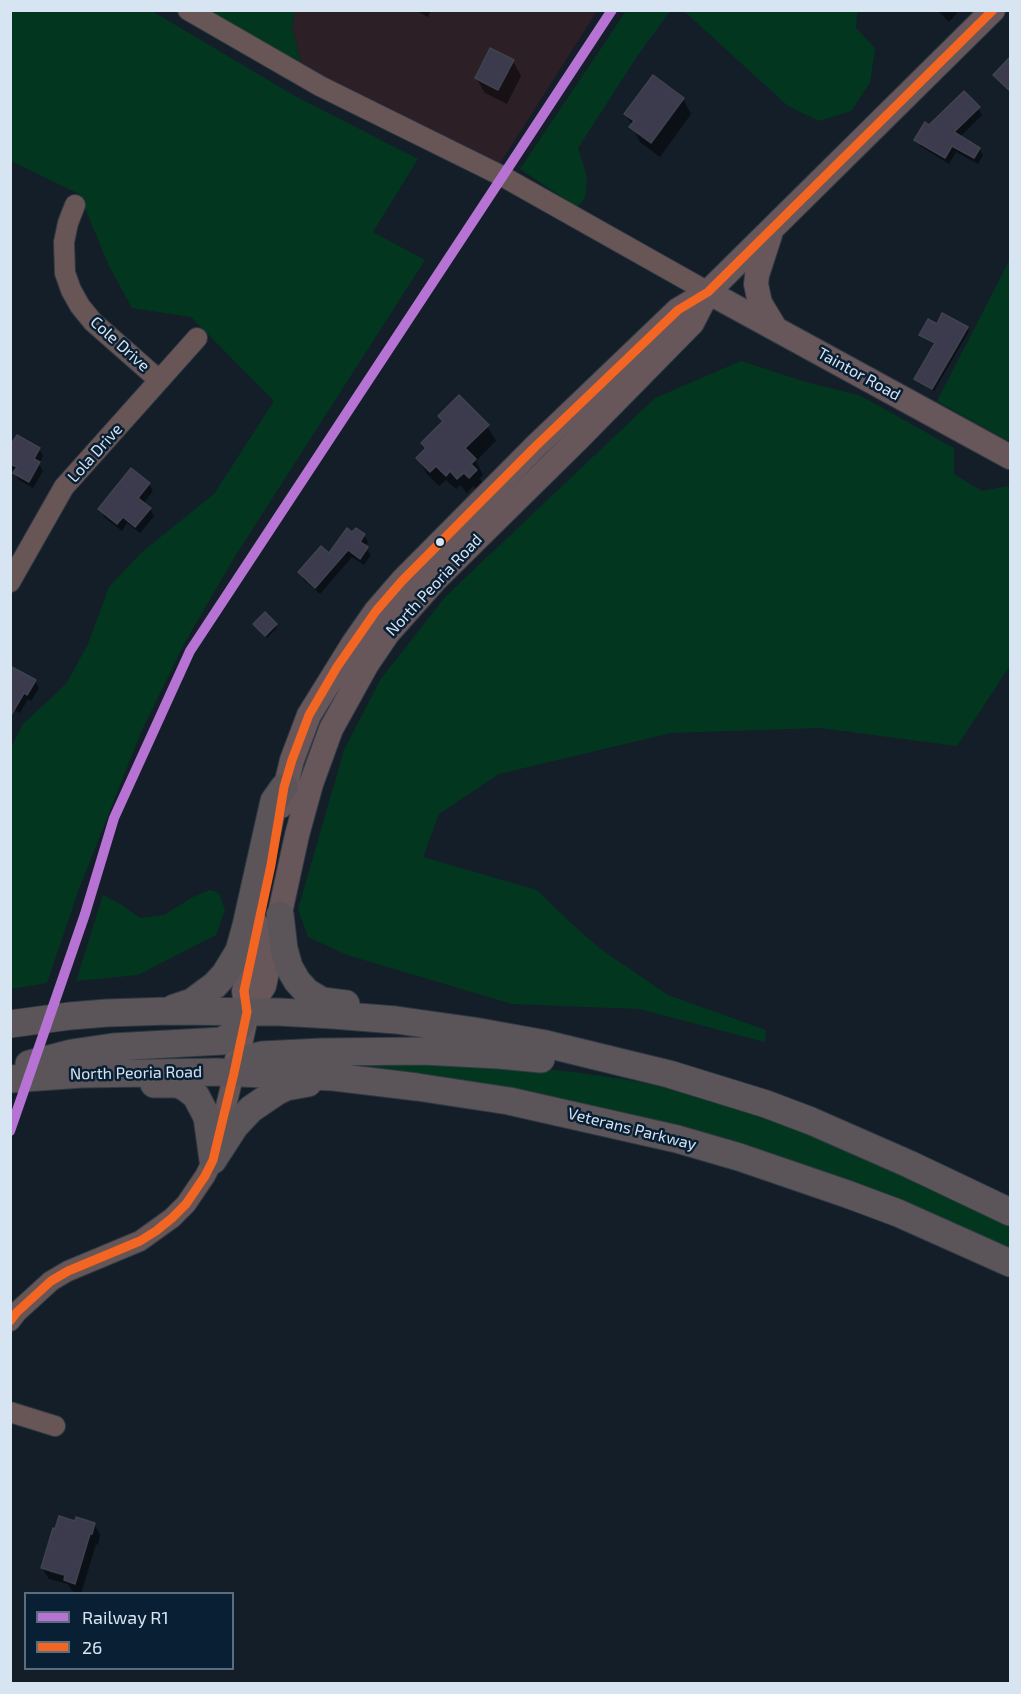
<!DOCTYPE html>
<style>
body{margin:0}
#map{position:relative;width:1021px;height:1694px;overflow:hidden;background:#131e29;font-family:"Exo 2",sans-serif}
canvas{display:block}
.frame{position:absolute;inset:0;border:12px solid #d7e4f2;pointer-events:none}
.legend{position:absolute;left:24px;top:1592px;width:210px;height:78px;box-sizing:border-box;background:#091f33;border:2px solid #5b6e7f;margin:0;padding:8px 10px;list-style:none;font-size:18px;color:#d7e4f2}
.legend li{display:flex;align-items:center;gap:12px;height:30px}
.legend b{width:30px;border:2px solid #5b6e7f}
</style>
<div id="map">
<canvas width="1021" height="1694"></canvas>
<div class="frame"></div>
<ul class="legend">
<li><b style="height:8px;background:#b673d3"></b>Railway R1</li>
<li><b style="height:8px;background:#f26522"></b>26</li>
</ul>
</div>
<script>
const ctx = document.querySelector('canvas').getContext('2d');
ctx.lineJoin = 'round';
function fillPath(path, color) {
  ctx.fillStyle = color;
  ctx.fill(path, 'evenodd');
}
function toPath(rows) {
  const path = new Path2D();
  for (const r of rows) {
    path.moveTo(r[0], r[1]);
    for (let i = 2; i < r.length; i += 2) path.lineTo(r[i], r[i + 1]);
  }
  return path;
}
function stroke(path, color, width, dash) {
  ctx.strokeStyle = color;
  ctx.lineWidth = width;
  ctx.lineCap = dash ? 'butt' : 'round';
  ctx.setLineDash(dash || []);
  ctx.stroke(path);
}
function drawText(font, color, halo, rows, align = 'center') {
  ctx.font = font + ' "Exo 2",sans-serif';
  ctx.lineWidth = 5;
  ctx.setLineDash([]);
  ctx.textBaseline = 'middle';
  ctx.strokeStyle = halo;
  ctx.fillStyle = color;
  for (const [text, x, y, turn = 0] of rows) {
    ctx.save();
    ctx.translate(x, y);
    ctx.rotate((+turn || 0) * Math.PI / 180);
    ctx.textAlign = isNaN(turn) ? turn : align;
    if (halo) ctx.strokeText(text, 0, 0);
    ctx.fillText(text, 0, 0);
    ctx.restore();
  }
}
const industrial = toPath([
 [295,11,597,11,499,165,302,66,292,27]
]);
const green = toPath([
 [11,11,152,11,295,96,418,159,373,232,425,260,234,558,185,642,141,732,79,889,47,983,11,989,11,748,23,724,66,684,88,644,109,587,142,552,214,494,274,401,191,317,132,308,109,266,79,194,11,161],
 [207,11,295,11,292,27,302,66],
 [626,11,670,11,636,58,578,148,587,177,585,198,577,207,520,169],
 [684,11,860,11,857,14,856,28,875,48,870,83,851,111,819,121,788,106],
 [1010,259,1010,442,937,401],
 [741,361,809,383,859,395,954,448,954,474,982,491,1008,486,1010,488,1010,669,1008,669,957,746,820,728,671,733,499,774,439,814,423,857,537,890,574,926,602,950,668,995,766,1030,765,1042,639,1009,512,1004,347,955,308,937,298,909,344,750,380,680,446,596,655,398],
 [210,890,219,893,225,910,216,935,138,975,76,981,103,895,122,905,140,918,164,915,193,897],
 [329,1059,496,1064,573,1072,623,1079,674,1089,797,1129,857,1153,1010,1226,1010,1249,846,1180,784,1158,664,1122,568,1100,442,1078,328,1065]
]);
const shadow = toPath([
 [414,10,431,10,428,17],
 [937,10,956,10,957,13,949,22],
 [513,61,521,76,507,104,485,93,476,78],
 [683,99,691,114,660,157,640,142,626,114],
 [978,108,982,115,960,137,979,149,983,155,978,164,956,152,949,164,920,146,916,140,929,127],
 [937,326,967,328,969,331,934,391,918,382,916,379,936,345,923,338,921,335],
 [440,416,487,426,496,441,476,461,483,475,480,478,484,486,478,492,473,486,467,493,460,485,456,489,446,480,439,486,427,474,418,459,427,450,423,443,443,422],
 [17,437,39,449,43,456,39,464,43,471,33,488,19,480,15,473,16,471,10,468,10,446],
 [149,484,153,491,143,504,150,509,154,516,140,533,127,523,122,531,104,517,100,509],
 [353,534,364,535,368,542,365,547,371,555,364,565,352,557,320,594,304,580,300,573,330,555],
 [276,625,277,628,267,638,257,628],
 [35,681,39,688,31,701,28,699,20,713,10,708],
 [76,1523,94,1524,100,1535,98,1545,96,1544,81,1594,72,1591,68,1584,49,1579,42,1568],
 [49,1569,73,1576,72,1579,49,1572]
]);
const building = toPath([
 [490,48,514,60,498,90,475,78,490,48],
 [1011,56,1011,92,993,75,1011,56],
 [653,75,684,98,651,143,629,127,634,121,624,114,653,75],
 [964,91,980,107,954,132,980,148,974,158,952,146,945,158,914,140,925,122,929,125,964,91],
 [942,313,968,327,932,389,914,379,935,343,919,335,928,319,937,324,942,313],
 [459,395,489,425,465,448,476,459,471,464,477,470,469,478,464,473,457,479,450,471,446,476,436,466,430,472,416,458,426,448,421,443,443,421,438,416,459,395],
 [17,435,40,448,34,459,40,462,29,482,13,473,17,467,10,464,10,446,17,435],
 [131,468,150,483,138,498,151,508,135,527,123,517,117,524,98,509,131,468],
 [347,528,352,532,356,528,365,534,360,542,368,547,360,559,348,550,315,588,298,572,321,546,329,553,347,528],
 [265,612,277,624,265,636,253,624,265,612],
 [10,666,36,680,27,695,24,693,10,717,10,666],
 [59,1516,75,1521,76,1517,95,1523,92,1534,90,1534,75,1584,64,1580,65,1575,41,1568,53,1528,55,1529,59,1516]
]);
const minor = toPath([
 [188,10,320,86,502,176,708,292],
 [75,205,68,223,64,242,65,273,71,290,80,306,93,322,159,380],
 [10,582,64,487,197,338],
 [10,1321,17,1312,51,1281,68,1271,140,1241,172,1218,186,1204,205,1176,213,1160,234,1073],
 [10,1412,55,1426]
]);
const major = toPath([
 [770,235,757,275,756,284,760,303,775,328],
 [708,292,1010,457],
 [281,806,292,760,309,715,353,644,376,611,402,581,536,446,678,310,708,292,993,10],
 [247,1012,264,986,297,835,311,784,331,729,367,664,388,633,435,580,579,438,692,323,708,292],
 [234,1073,247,1012,244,991,257,925]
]);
const highway = toPath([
 [280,915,284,949,289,967,297,981,307,992,322,1001,346,1004],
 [174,1008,192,1002,215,985,225,974,239,951,246,926,274,801,284,787],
 [10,1024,70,1016,107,1013,168,1011,279,1012,333,1015,396,1020,474,1031,546,1044,669,1074,766,1104,811,1121,909,1164,1010,1212],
 [29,1064,72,1053,113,1047,222,1041,230,1036,239,1027,247,1012],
 [234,1073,240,1065,248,1059,262,1055,322,1052,423,1051,499,1055,541,1059],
 [10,1079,82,1074,217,1072,334,1077,417,1087,509,1101,677,1139,739,1157,847,1194,898,1213,1010,1263],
 [154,1084,178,1084,186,1088,196,1096,207,1117,213,1160],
 [213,1160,235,1126,251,1109,276,1092,286,1087,308,1083]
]);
const bus1 = toPath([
 [10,1321,17,1312,51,1281,68,1271,140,1241,156,1231,172,1218,186,1204,205,1176,213,1160,234,1073,247,1012,244,991,271,865,284,787,292,760,309,715,337,667,376,611,402,581,536,446,678,310,708,292,993,10]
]);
const rail1 = toPath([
 [10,1131,85,914,114,818,190,651,612,10]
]);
const markers = [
 [440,542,5,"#d7e4f2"]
];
const streetNames = [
 ["Cole Drive",120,344,42],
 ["Taintor Road",859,374,29],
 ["Lola Drive",95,453,-48],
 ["North Peoria Road",434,585,-47],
 ["North Peoria Road",136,1073,-1],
 ["Veterans Parkway",632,1129,14]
];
fillPath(industrial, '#2c1f26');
fillPath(green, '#03361e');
fillPath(shadow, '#0007');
fillPath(building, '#3c3b4e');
stroke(building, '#40434e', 1.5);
stroke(minor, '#303a43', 22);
stroke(major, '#303a43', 26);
stroke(highway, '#303a43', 29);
stroke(minor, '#685657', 20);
stroke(major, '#67575b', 24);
stroke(highway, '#5b555a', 27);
stroke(bus1, '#f26522', 9);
stroke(rail1, '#b673d3', 10);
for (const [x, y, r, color] of markers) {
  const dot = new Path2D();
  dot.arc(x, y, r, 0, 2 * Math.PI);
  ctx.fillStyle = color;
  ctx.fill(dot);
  stroke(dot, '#091f33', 2);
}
drawText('16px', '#d7e4f2', '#091f33', streetNames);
</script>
